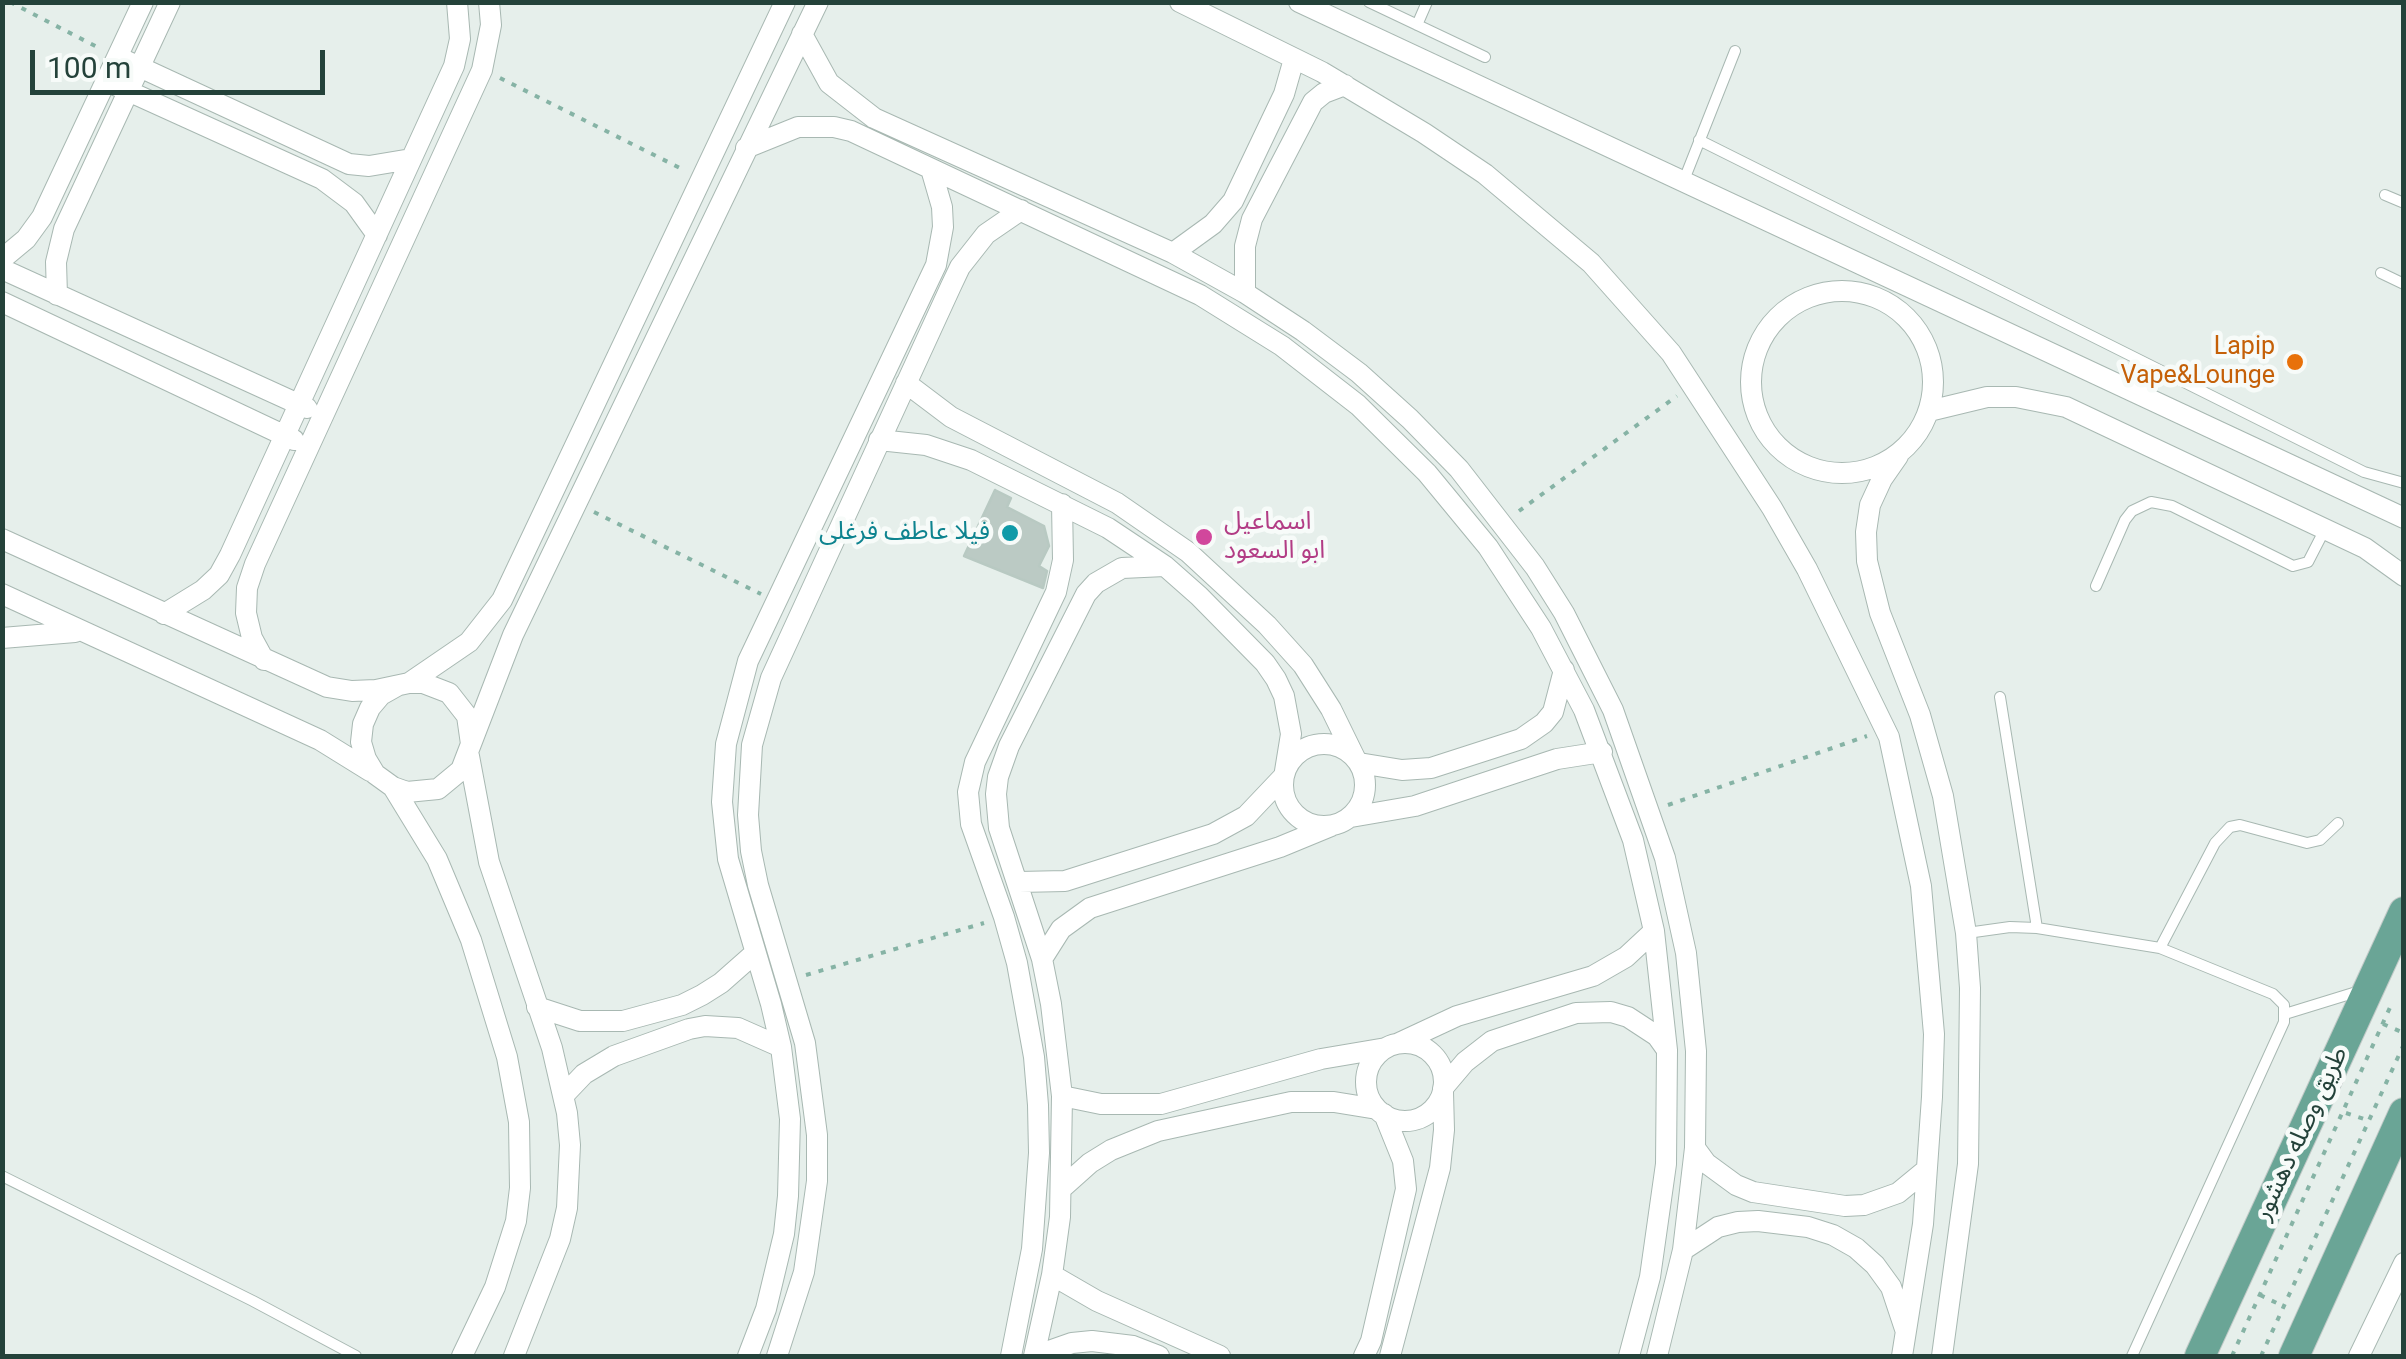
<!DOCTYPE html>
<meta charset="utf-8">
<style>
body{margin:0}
#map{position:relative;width:2406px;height:1359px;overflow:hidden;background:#e6efeb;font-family:Roboto,sans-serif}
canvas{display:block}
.frame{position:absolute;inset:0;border:5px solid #24423a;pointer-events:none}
.scale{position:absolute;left:30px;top:50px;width:295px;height:45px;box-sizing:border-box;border:5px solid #24423a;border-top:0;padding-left:12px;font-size:30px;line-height:35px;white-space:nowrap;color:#24423a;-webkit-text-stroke:8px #f7fbf9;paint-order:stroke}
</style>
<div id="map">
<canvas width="2406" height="1359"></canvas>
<div class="frame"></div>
<div class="scale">100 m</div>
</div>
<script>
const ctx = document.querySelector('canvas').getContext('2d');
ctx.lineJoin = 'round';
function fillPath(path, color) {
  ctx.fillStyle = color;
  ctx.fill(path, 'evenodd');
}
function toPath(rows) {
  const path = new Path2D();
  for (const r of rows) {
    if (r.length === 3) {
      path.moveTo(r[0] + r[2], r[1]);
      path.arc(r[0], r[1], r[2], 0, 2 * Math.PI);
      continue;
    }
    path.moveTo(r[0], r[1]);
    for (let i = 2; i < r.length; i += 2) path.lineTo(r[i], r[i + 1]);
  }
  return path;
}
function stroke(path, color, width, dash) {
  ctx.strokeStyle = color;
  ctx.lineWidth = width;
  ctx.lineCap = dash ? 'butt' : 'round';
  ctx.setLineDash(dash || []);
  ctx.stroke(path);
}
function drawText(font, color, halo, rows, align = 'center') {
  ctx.font = font + ' Roboto,"Noto Sans Arabic",sans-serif';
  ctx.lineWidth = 9;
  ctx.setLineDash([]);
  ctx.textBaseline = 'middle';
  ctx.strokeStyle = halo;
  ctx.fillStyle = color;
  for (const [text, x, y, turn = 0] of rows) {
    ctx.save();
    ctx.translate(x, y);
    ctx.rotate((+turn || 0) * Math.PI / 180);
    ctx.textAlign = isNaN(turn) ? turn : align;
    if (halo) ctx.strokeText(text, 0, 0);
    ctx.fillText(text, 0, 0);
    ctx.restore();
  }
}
const building = toPath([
 [995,490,1011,498,1007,507,1044,526,1049,546,1039,566,1047,571,1043,588,964,556,995,490]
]);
const path = toPath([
 [10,2,99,48],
 [500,78,684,170],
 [1519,511,1677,396],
 [594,512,761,594],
 [1668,805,1867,736],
 [806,975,984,923],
 [2383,1024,2404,1033],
 [2346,1113,2370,1121],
 [2260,1295,2283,1306],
 [2232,1356,2392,1003],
 [2261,1356,2404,1044]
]);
const service = toPath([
 [1369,2,1485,57],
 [1417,25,1427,2],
 [1699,140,2364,472,2404,483],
 [1684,180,1735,51],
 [2385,195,2404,203],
 [2381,273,2404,284],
 [2096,586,2125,520,2132,511,2151,502,2172,506,2293,566,2308,562,2325,529],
 [2000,697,2037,928,2160,948,2273,994,2284,1005,2284,1022,2132,1356],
 [1967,933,2010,927,2037,928],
 [2160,948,2215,843,2230,827,2240,825,2307,843,2320,840,2338,823],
 [2285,1014,2363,990],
 [2,1176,253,1301,356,1356]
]);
const minor = toPath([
 [1180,2,1322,72,1424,133,1485,174,1591,263,1671,353,1772,508,1807,569,1889,737,1921,886,1934,1034,1932,1097,1923,1224,1902,1356],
 [1299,2,2404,518],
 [802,34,829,83,874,118,1173,253,1245,293,1303,331,1359,373,1410,419,1459,469,1535,567,1564,613,1613,710,1665,858,1686,953,1696,1051,1695,1148,1683,1250,1657,1356],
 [118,57,349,164,369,166,411,159],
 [106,81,322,179,354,203,377,235],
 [746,148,798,127,834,127,851,131,1200,295,1282,346,1358,405,1427,473,1488,547,1541,628,1584,710,1633,840,1654,931,1667,1050,1666,1164,1650,1277,1629,1356],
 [1173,253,1213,224,1233,201,1284,94,1294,59],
 [2,259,26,239,42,217,143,2],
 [2,269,307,408],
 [1842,382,91],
 [1245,293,1245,246,1252,219,1313,102,1324,93,1345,85],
 [57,295,56,262,64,229,170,2],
 [2,302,294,440],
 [906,383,951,417,1117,503,1188,552,1267,625,1303,665,1331,709,1355,758],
 [1929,411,1987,397,2016,397,2066,407,2365,548,2404,576],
 [879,440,926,445,971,460,1108,528,1165,566,1199,596,1265,663,1276,679,1284,696,1291,734,1285,771],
 [1898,456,1882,479,1870,505,1866,532,1867,561,1880,613,1920,715,1943,796,1966,933,1970,988,1968,1164,1942,1356],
 [2,539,327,687,352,691,376,690,409,683,423,683,449,693,467,716,471,744,461,770,438,789,407,792,393,787,375,774,366,759,361,742,363,724,370,708,381,695,397,686],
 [2,594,320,740,370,771],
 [164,614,203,590,219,575,230,555,454,66,460,39,457,2],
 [2,638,75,632],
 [264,660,252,638,246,613,247,588,255,564,482,70,491,25,489,2],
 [409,683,469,642,502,600,785,2],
 [1324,785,41],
 [471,744,513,635,818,2],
 [469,756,489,862,552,1048,567,1113,570,1145,567,1208,560,1239,514,1356],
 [1359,763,1402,770,1431,768,1521,739,1544,723,1553,712,1564,670],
 [393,787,437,859,471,940,507,1057,519,1122,520,1188,516,1221,495,1287,462,1356],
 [1351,817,1415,806,1557,759,1602,752],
 [1019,882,1065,881,1213,834,1246,816,1283,777],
 [1042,959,1061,929,1090,908,1280,847,1331,826],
 [537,1007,580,1021,623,1021,682,1005,702,995,721,983,755,953],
 [1399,1043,1457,1016,1593,976,1626,957,1654,931],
 [1405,1082,39],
 [1443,1088,1465,1062,1492,1041,1576,1013,1611,1012,1628,1017,1657,1036,1667,1050],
 [564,1095,584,1074,614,1056,689,1029,705,1026,738,1028,781,1047],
 [1062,1096,1101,1104,1161,1104,1321,1059,1386,1048],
 [1695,1148,1706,1163,1736,1185,1753,1192,1845,1206,1864,1205,1898,1193,1926,1170],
 [1062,1188,1090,1163,1111,1150,1158,1131,1291,1102,1334,1102,1377,1109],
 [1683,1250,1718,1227,1738,1222,1758,1221,1808,1227,1833,1235,1856,1248,1875,1265,1891,1287,1905,1329],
 [1052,1275,1097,1301,1220,1356],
 [748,1356,766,1309,784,1234,788,1196,790,1119,781,1047,771,1004,728,859,722,802,726,744,748,661,936,265,943,227,942,207,931,169],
 [777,1356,804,1272,817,1181,817,1135,805,1043,758,885,751,851,748,815,752,745,771,678,951,286,960,267,986,234,1021,210],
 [1011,1356,1032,1249,1039,1153,1038,1105,1034,1057,1017,963,1004,917,971,824,968,792,975,762,1056,592,1063,560,1062,504],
 [1034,1356,1052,1275,1060,1217,1062,1096,1051,1004,1042,959,999,828,996,794,998,777,1009,746,1086,594,1096,583,1122,568,1165,566],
 [1035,1356,1072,1343,1092,1341,1133,1346,1159,1356],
 [1364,1356,1371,1341,1406,1189,1403,1161,1384,1114],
 [1390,1356,1440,1168,1444,1130,1443,1092],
 [2359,1356,2404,1263]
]);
const primary = toPath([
 [2200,1356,2404,912],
 [2294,1356,2404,1113]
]);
const markers = [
 [2295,362,10,"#e8710a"],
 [1010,533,10,"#0f9aa8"],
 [1204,537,10,"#d1479c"]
];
const foodNames = [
 ["Lapip",2275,348],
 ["Vape&Lounge",2275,377]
];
const hotelNames = [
 ["اسماعيل",1224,523],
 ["ابو السعود",1224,552]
];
const cultureNames = [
 ["فيلا عاطف فرغلى",990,533]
];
const streetNames = [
 ["طريق وصله دهشور",2302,1134,-65]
];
fillPath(building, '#bbcac4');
stroke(building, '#b8c9c2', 2.5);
stroke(service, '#a8b8b2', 12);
stroke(minor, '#a8b8b2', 22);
stroke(primary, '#c2cac8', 32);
stroke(path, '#86b3a5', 4, [5, 8]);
stroke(service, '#fff', 10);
stroke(minor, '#fff', 20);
stroke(primary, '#6aa596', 30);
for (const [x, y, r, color] of markers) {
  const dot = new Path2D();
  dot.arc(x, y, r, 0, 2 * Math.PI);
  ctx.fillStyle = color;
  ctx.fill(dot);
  stroke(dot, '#f7fbf9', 4);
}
drawText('25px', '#c56008', '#f7fbf9', foodNames, 'right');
drawText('25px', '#b23c85', '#f7fbf9', hotelNames, 'left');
drawText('25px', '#0d838f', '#f7fbf9', cultureNames, 'right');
drawText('25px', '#24423a', '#f7fbf9', streetNames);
</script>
